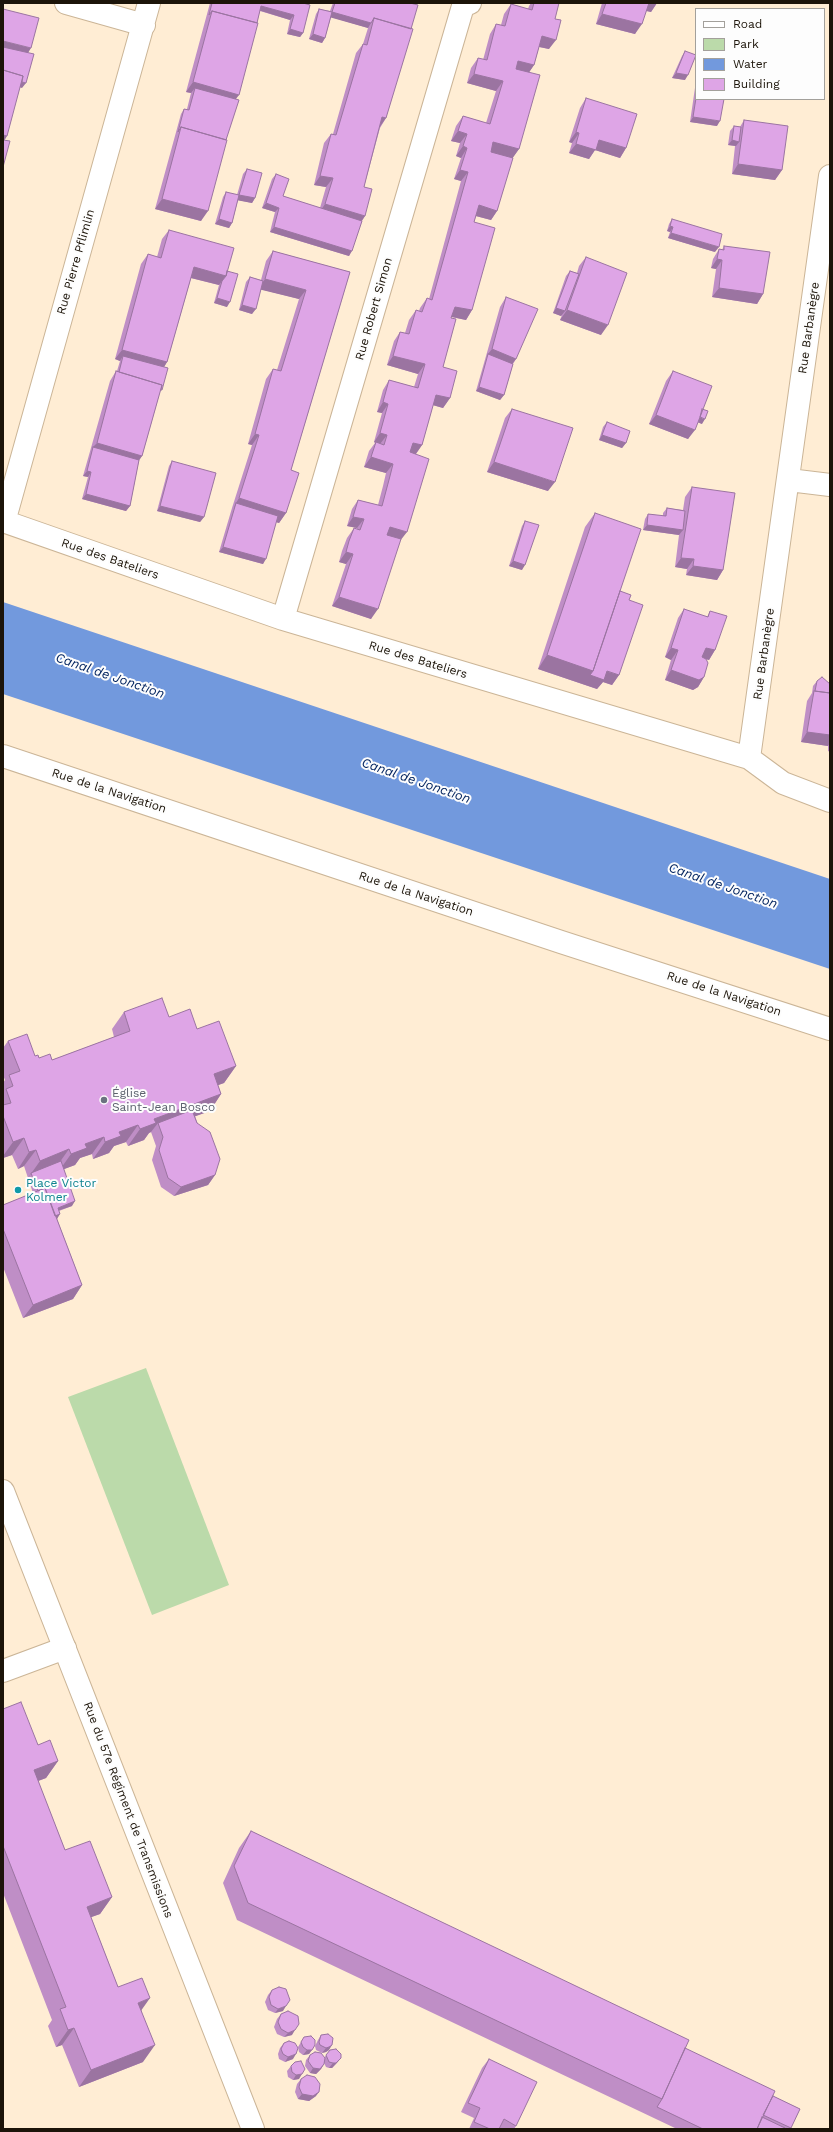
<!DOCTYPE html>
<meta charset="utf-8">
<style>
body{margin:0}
#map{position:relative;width:833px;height:2132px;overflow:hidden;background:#ffedd4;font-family:"Work Sans",sans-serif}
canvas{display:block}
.frame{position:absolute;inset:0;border:4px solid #1c1409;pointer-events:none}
.legend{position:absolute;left:695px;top:8px;width:130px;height:92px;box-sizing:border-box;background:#fdfdfd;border:1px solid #a3a09b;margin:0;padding:5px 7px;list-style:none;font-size:12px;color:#1c1409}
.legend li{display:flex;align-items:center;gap:8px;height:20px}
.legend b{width:20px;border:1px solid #a3a09b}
</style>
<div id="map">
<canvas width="833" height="2132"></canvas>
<div class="frame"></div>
<ul class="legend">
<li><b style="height:5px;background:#fff"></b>Road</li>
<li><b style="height:11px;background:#bbdaaa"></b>Park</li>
<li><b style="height:11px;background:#7299dd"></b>Water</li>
<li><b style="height:11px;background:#dea5e6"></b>Building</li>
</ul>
</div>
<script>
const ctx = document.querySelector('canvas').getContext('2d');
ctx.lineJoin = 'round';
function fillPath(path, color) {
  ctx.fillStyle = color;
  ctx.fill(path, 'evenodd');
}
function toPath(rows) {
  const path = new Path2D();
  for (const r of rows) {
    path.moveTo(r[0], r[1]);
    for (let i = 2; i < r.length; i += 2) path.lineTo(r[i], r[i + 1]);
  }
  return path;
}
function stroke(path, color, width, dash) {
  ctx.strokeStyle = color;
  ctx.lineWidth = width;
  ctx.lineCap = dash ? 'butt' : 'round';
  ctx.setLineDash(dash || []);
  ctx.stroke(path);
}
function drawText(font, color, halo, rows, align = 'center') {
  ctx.font = font + ' "Work Sans",sans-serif';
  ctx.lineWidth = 4;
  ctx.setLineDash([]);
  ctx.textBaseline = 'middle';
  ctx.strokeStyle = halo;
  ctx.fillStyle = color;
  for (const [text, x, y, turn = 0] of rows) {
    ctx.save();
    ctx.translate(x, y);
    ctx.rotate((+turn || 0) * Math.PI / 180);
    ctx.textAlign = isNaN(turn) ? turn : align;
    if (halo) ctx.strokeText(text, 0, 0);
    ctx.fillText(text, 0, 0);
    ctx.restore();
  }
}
const green = toPath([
 [146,1368,229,1585,152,1615,68,1397]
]);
const water = toPath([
 [3,602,830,879,830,969,3,694]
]);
const minor = toPath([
 [66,3,144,25],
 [789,480,830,485],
 [3,521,283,619,749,758,783,783,830,801],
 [4,522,149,3],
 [283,619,463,6,470,3],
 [3,756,561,942,830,1029],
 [749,758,830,176],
 [3,1671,65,1648]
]);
const secondary = toPath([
 [3,1491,253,2129]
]);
const wall = toPath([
 [210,3,303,3,303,33,300,37,287,34,290,20,260,11,236,99,226,140,201,221,155,209,181,114,184,109,187,109,191,93,186,92],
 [333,3,410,3,411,29,386,118,380,128,364,187,365,216,362,221,349,256,270,232,275,212,262,208,272,179,276,174,283,196,320,208,326,187,314,185,324,143,331,134,333,134,356,53,363,44,368,28,331,17,325,38,322,43,309,39,316,14,319,9,330,11],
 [531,3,534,3,555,19,549,49,539,47,534,65,529,72,519,149,512,158,497,211,491,220,476,216,474,222,472,310,466,320,451,317,443,367,450,398,443,408,433,405,422,445,416,454,400,541,371,619,332,606,346,564,339,562,342,551,347,538,354,528,357,529,357,528,347,526,352,509,358,500,378,505,383,486,386,473,364,467,369,451,375,443,374,442,382,413,377,412,383,390,389,380,414,387,418,374,387,365,394,341,400,332,405,333,409,320,416,310,419,311,420,308,427,298,429,299,461,181,454,179,461,158,456,156,460,143,451,141,456,126,463,116,486,123,496,91,467,83,471,68,478,58,483,60,490,34,496,24,501,25,504,14,511,4,528,9,529,6],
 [602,3,657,3,651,12,646,11,635,34,596,24],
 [685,51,685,80,672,78,682,56],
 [696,81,696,99,717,126,690,122],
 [586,98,626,148,620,158,595,150,589,159,569,153,572,143,569,142,580,108],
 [744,120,782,170,775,180,732,174,735,146,728,145,730,131,734,126,740,127],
 [247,169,255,198,252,203,238,200,232,223,229,228,215,224,223,197,226,192,237,195,243,174],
 [672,219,715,252,668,238,670,232,667,231,669,224],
 [169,230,227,271,227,307,214,303,219,285,191,278,167,362,164,367,160,392,142,456,139,460,130,506,126,511,82,499,88,477,83,476,110,381,116,371,117,371,120,361,115,359,141,264,148,254,157,257,162,239],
 [724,246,763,294,757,304,712,297,716,269,711,268,713,259,719,249,722,250],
 [273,251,350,272,291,470,286,513,279,523,276,522,263,564,219,552,232,508,252,445,248,444,266,379,273,369,277,370,299,299,260,289,252,314,239,310,246,282,250,277,261,280,266,261],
 [586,257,601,335,560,320,562,315,561,316,553,313,566,276,570,271,577,273,579,266],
 [506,297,516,359,513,364,504,395,500,400,476,391,500,307],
 [673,371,702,409,702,424,697,422,688,439,649,424,666,381],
 [512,409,548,491,487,472,505,418],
 [607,422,626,443,622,448,599,440,603,427],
 [172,461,204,517,200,522,157,511,169,466],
 [692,487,723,570,717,580,686,575,687,569,675,567,679,535,643,530,645,519,648,514,663,516,663,513,667,508,683,510,685,497],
 [595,513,620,591,629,600,619,675,612,685,603,682,597,689,538,669,585,527],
 [525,521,522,570,509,566,522,526],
 [684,609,707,617,710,611,715,650,709,660,706,659,704,677,698,687,693,690,665,680,671,660,665,657,678,618],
 [817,681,830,684,830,752,828,751,828,746,801,742,807,701,812,693,813,686],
 [124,1012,169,1017,197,1029,236,1066,224,1083,218,1085,221,1094,210,1111,195,1116,215,1175,208,1185,174,1196,161,1187,152,1160,156,1146,151,1132,149,1133,144,1140,128,1146,126,1142,114,1146,109,1153,93,1159,92,1154,80,1158,75,1165,64,1169,72,1206,59,1211,57,1219,82,1285,73,1299,23,1318,3,1267,3,1205,33,1193,24,1166,18,1169,12,1155,3,1158,3,1083,5,1080,3,1075,3,1048,8,1041,39,1058,52,1060,114,1037,112,1029],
 [3,1709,38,1745,58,1761,46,1778,38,1781,65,1850,112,1897,100,1914,91,1917,118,1987,142,2011,143,2062,79,2087,62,2045,56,2047,48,2026,52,2020,3,1893],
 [251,1831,685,2048,773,2096,800,2109,790,2129,677,2129,237,1920,223,1883,239,1848],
 [272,1990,283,2011,275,2013,268,2010,265,2002,268,1995],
 [281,2014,292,2035,284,2037,277,2034,274,2027,277,2019],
 [321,2035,329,2050,326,2052,322,2053,316,2050,315,2046,318,2040],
 [304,2037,315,2045,309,2054,303,2055,299,2052,298,2047],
 [284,2043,293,2059,285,2062,279,2059,278,2054,280,2048],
 [330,2050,341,2058,337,2063,332,2068,329,2068,326,2067,324,2063,321,2069,316,2074,310,2073,305,2066,306,2060,310,2055,324,2058],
 [489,2059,516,2126,514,2129,469,2129,474,2118,461,2112,482,2068],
 [291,2066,299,2079,293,2080,288,2077,287,2071],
 [301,2079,316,2096,309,2101,298,2099,295,2092,297,2084]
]);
const shadedWall = toPath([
 [648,3,657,3,651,12,643,10],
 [261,6,294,15,290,20,258,10],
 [332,12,371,23,368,28,329,17],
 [602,14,642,24,635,34,596,24],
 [290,29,303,33,300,37,287,34],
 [313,34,325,38,322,43,309,39],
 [542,36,556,40,549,49,535,46],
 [3,41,31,48,25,58,3,52],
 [518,61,534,65,528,74,511,70],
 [676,73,688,75,685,80,672,78],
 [474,74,503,81,496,91,467,83],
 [3,76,26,83,22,88,3,82],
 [193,82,239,95,232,104,195,88,191,93,186,92],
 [382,117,386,118,379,128],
 [693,117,720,121,717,126,690,122],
 [458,131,467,134,460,143,451,141],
 [576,132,579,133,572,143,569,142],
 [3,135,7,136,3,143],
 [599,140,626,148,620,158,595,150,589,159,569,153,576,144],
 [732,140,739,142,736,146,728,145],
 [493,142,519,149,512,159,486,151],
 [463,146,467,148,461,158,456,156],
 [738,164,782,170,775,180,732,174],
 [460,170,468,172,461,181,454,179],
 [320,176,333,178,326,187,314,185],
 [239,195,255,198,252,203,236,200],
 [162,199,208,211,201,221,155,209],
 [266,203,279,208,275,212,262,208],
 [325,204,365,216,358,226,319,213],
 [479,205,497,211,491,220,472,215],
 [219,219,232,223,229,228,215,224],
 [670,226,673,227,670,232,667,231],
 [274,227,352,251,349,256,270,232],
 [671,233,719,247,715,252,668,238],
 [717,259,722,260,716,269,711,268],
 [194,267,226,276,219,285,187,277],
 [265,279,306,290,299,299,258,289],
 [719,288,763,294,757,304,712,297],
 [217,298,230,302,227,307,214,303],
 [242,305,256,309,252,314,239,310],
 [455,307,472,310,466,320,448,316],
 [556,308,565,311,561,316,553,313],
 [567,310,608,325,601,335,560,320],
 [492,349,516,359,509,368,488,354],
 [122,350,167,362,161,372,123,356,120,361,115,359],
 [393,356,425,364,418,374,387,365],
 [479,387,504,395,500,400,476,391],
 [436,395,450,398,443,408,429,404],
 [383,402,388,404,382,413,377,412],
 [656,415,695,430,688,439,649,424],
 [698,417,705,419,702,424,695,421],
 [380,433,387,435,380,444,374,442],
 [255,434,259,435,252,445,248,444],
 [602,435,626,443,622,448,599,440],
 [97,443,142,456,136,465,93,447],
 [413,443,422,445,415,455,406,453],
 [371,457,393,464,386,473,364,467],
 [494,462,555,482,548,491,487,472],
 [87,471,91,472,88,477,83,476],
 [86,494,130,506,126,511,82,499],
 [239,498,286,513,279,523,234,508,236,503],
 [160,506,204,517,200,522,157,511],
 [353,517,364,519,357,528,347,526],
 [647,525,683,530,679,535,643,530],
 [390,527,407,532,400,541,383,536],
 [223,547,266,559,263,564,219,552],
 [346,552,353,554,346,564,339,562],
 [681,558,694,559,687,569,675,567],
 [513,561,525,565,522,570,509,566],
 [693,566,723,570,717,580,686,575],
 [339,597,378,609,371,619,332,606],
 [671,648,678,650,671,660,665,657],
 [706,648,715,650,709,660,699,657],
 [547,655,619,675,612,685,603,682,597,689,538,669],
 [671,670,704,677,698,687,693,690,665,680],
 [807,732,830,735,830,743,828,746,801,742],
 [236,1066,224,1083,202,1091,214,1074],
 [221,1094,210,1111,160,1129,158,1123,151,1132,149,1133,144,1140,128,1146,140,1129,154,1119],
 [138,1125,126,1142,114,1146,109,1153,93,1159,105,1142,119,1132],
 [104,1137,92,1154,80,1158,75,1165,59,1171,71,1154,85,1144],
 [24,1138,12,1155,3,1158,3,1156,13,1142],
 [69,1149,57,1166,31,1173,28,1178,40,1161],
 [36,1150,24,1166,18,1169,29,1152],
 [215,1175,208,1185,174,1196,181,1187],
 [75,1201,72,1206,54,1212,58,1208],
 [60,1214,57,1219,47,1218],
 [82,1285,73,1299,23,1318,33,1305],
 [58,1761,46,1778,22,1787,34,1770],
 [112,1897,100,1914,75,1923,87,1907],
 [150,1998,138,2015,138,2003],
 [286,2006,283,2011,275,2013,278,2009],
 [74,2028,62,2045,56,2047,68,2030],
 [295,2030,292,2035,284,2037,288,2033],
 [155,2045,143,2062,79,2087,91,2070],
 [332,2045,329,2050,326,2052,322,2053,326,2048],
 [307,2050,312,2050,309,2054,303,2055],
 [296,2054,293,2059,285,2062,288,2057],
 [341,2058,332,2068,329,2068,333,2063],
 [324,2064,321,2069,316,2074,310,2073,313,2068],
 [302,2074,299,2079,293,2080,296,2075],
 [319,2092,316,2096,309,2101,298,2099,302,2094]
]);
const building = toPath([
 [212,3,303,3,310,5,303,33,290,29,294,15,261,6,257,23,212,11,209,15,212,3],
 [335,3,410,3,418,5,411,29,374,18,371,23,332,12,335,3],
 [534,3,559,3,555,19,561,20,556,40,542,36,534,65,518,61,516,69,540,75,519,149,493,142,491,152,513,158,497,211,479,205,474,222,495,228,472,310,455,307,451,318,456,319,443,367,457,371,450,398,436,395,422,445,413,443,410,452,429,459,407,532,390,527,387,535,401,539,378,609,339,597,353,554,346,552,349,541,354,528,360,530,364,519,353,517,358,500,382,506,390,476,393,464,371,457,376,442,384,445,387,435,380,433,388,404,383,402,389,380,418,388,425,364,393,356,400,332,409,334,416,310,422,312,427,298,432,300,468,172,460,170,467,148,463,146,467,134,458,131,463,116,490,124,503,81,474,74,478,58,487,60,496,24,505,26,511,4,532,10,534,3],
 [606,3,649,3,642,24,602,14,606,3],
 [3,9,39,18,31,48,3,41,3,9],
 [319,9,332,12,325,38,313,34,319,9],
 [212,11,258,23,239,95,193,82,212,11],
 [374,18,413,29,386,118,382,117,367,175,364,187,372,189,365,216,325,204,333,178,320,176,331,134,336,135,363,44,367,45,374,18],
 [3,47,34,54,26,83,22,82,23,76,3,70,3,47],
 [685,51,696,55,688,75,676,73,685,51],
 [3,70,23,76,7,136,3,135,3,70],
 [195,88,239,100,226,140,181,127,178,132,184,109,189,110,195,88],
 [586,98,637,114,626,148,599,140,596,150,576,144,579,133,576,132,586,98],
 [696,98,696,99,724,99,720,121,693,117,696,98],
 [744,120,788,126,782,170,738,164,744,120],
 [734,126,741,127,739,142,732,140,734,126],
 [181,127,227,140,208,211,162,199,181,127],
 [3,140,10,141,3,167,3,140],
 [247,169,262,173,255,198,239,195,247,169],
 [276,174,289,179,283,196,362,221,352,251,274,227,279,208,266,203,276,174],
 [226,192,239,195,232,223,219,219,226,192],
 [672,219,722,234,719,247,671,233,673,227,670,226,672,219],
 [169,230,234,248,226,276,194,267,167,362,122,350,148,254,161,258,169,230],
 [724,246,770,252,763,294,719,288,722,260,717,259,719,249,724,250,724,246],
 [273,251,350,272,291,470,299,473,286,513,239,498,259,435,255,434,273,369,281,371,306,290,265,279,273,251],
 [586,257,627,273,608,325,567,310,586,257],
 [227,271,238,274,230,302,217,298,222,281,226,276,227,271],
 [570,271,579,274,565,311,556,308,570,271],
 [250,277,263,281,256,309,242,305,250,277],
 [506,297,538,309,516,359,492,349,506,297],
 [488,354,513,364,504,395,479,387,488,354],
 [123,356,168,368,162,390,161,390,162,385,119,372,123,356],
 [116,371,162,385,142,456,97,443,116,371],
 [673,371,712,386,695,430,656,415,673,371],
 [512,409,573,428,555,482,494,462,512,409],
 [702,409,708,411,705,419,700,417,702,409],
 [607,422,630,431,626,443,602,435,607,422],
 [93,447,139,460,130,506,86,494,91,472,87,471,93,447],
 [172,461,216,473,204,517,160,506,172,461],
 [692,487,735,493,723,570,693,566,694,559,681,558,692,487],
 [236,503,278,516,266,559,223,547,236,503],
 [667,508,685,511,683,530,647,525,648,514,666,516,667,508],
 [595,513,641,529,593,671,547,655,595,513],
 [525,521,539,525,525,565,513,561,525,521],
 [620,591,631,595,629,600,643,605,619,675,607,671,604,680,590,675,593,671,620,591],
 [684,609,708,617,710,611,727,616,715,650,706,648,702,657,706,659,708,663,704,677,699,680,671,670,678,650,671,648,684,609],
 [822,677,830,684,830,693,815,691,817,681,822,677],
 [814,691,830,693,830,735,807,732,814,691],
 [162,998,169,1017,190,1009,197,1029,219,1021,236,1066,214,1074,221,1094,154,1119,156,1123,140,1129,138,1125,119,1132,121,1136,105,1142,104,1137,85,1144,87,1148,71,1154,69,1149,40,1161,36,1150,29,1152,24,1138,13,1142,3,1116,3,1105,11,1103,6,1089,13,1086,9,1075,20,1071,8,1041,27,1034,35,1056,38,1055,39,1058,50,1054,52,1060,130,1031,124,1012,162,998],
 [192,1110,197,1123,210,1132,220,1159,215,1175,181,1187,168,1178,159,1150,163,1137,158,1123,192,1110],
 [61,1161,75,1201,58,1208,60,1214,55,1216,45,1188,38,1191,31,1173,61,1161],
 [45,1188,82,1285,33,1305,3,1229,3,1205,45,1188],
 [21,1702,38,1745,50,1740,58,1761,34,1770,65,1850,90,1841,112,1897,87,1907,118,1987,142,1978,150,1998,138,2003,155,2045,91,2070,74,2028,68,2030,60,2009,66,2007,3,1846,3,1709,21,1702],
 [251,1831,689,2040,662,2099,248,1903,234,1866,251,1831],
 [279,1987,286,1989,290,2000,286,2006,278,2009,271,2005,269,1997,272,1990,279,1987],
 [288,2011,298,2016,299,2024,295,2030,288,2033,281,2029,278,2022,281,2014,288,2011],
 [328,2034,333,2038,332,2045,329,2047,326,2048,320,2045,319,2042,321,2035,328,2034],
 [311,2036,315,2040,315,2045,312,2050,307,2050,303,2047,301,2042,304,2037,311,2036],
 [289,2041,295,2043,298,2048,296,2054,288,2057,283,2054,281,2049,284,2043,289,2041],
 [685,2048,775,2091,757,2129,703,2129,657,2107,662,2099,685,2048],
 [336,2049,341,2054,341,2058,336,2063,333,2063,329,2062,326,2055,330,2050,336,2049],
 [315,2052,321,2053,325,2058,324,2064,320,2069,313,2068,308,2061,310,2055,315,2052],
 [489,2059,537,2082,516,2126,504,2119,499,2129,490,2129,474,2122,480,2108,468,2103,489,2059],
 [301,2061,305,2069,302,2074,296,2075,292,2072,291,2066,295,2062,301,2061],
 [307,2075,315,2077,320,2084,319,2092,313,2096,302,2094,299,2087,301,2079,307,2075],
 [773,2096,800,2109,791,2128,763,2115,773,2096],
 [762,2117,785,2128,784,2129,757,2129,762,2117]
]);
const markers = [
 [104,1100,4,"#6b7280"],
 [18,1190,4,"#0f9aa8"]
];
const streetNames = [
 ["Rue Pierre Pflimlin",76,262,-74],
 ["Rue Robert Simon",374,309,-74],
 ["Rue Barbanègre",809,328,-82],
 ["Rue des Bateliers",110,559,19],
 ["Rue Barbanègre",764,654,-82],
 ["Rue des Bateliers",418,660,17],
 ["Rue de la Navigation",109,791,18],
 ["Rue de la Navigation",416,894,18],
 ["Rue de la Navigation",724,994,18],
 ["Rue du 57e Régiment de Transmissions",128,1810,69]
];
const worshipNames = [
 ["Église",112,1093],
 ["Saint-Jean Bosco",112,1107]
];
const cultureNames = [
 ["Place Victor",26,1183],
 ["Kolmer",26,1197]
];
const waterNames = [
 ["Canal de Jonction",110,676,19],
 ["Canal de Jonction",416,781,19],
 ["Canal de Jonction",723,886,19]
];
fillPath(green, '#bbdaaa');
fillPath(water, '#7299dd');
stroke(minor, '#cbb597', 24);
stroke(secondary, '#cbb597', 24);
stroke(minor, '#fff', 22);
stroke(secondary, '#fff', 22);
fillPath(wall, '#bf8ec6');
fillPath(shadedWall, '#9b74a1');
fillPath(building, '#dea5e6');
stroke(building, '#9b74a1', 1);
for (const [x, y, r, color] of markers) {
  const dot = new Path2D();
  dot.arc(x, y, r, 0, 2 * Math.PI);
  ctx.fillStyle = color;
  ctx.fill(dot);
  stroke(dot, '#fdfdfd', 1.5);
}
drawText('12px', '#1c1409', '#fdfdfd', streetNames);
drawText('12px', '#5b616d', '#fdfdfd', worshipNames, 'left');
drawText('12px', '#0d838f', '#fdfdfd', cultureNames, 'left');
drawText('italic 13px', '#052661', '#fdfdfd', waterNames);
</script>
